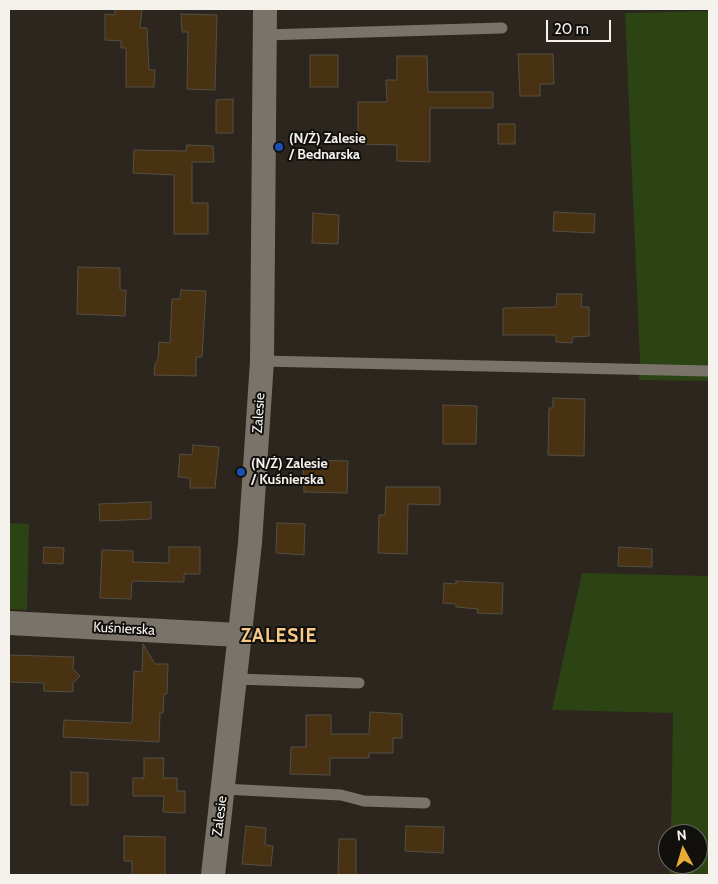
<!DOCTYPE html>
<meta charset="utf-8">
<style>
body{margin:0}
#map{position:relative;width:718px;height:884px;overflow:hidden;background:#2c261f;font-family:Cabin,sans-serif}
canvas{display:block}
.frame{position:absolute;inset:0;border:10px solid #f5f1ec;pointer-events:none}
.north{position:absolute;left:658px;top:824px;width:50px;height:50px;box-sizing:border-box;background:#12100d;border:1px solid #6d6a66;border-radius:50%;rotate:354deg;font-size:14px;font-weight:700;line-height:20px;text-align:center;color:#f5f1ec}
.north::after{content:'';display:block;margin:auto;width:18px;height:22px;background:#eaaa38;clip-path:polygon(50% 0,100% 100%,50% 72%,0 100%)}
.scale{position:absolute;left:546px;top:20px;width:65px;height:22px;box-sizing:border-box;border:2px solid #f5f1ec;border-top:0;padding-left:6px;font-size:15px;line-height:18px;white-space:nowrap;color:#f5f1ec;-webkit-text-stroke:4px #12100d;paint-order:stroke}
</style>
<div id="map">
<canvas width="718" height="884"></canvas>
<div class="frame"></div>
<div class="north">N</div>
<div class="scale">20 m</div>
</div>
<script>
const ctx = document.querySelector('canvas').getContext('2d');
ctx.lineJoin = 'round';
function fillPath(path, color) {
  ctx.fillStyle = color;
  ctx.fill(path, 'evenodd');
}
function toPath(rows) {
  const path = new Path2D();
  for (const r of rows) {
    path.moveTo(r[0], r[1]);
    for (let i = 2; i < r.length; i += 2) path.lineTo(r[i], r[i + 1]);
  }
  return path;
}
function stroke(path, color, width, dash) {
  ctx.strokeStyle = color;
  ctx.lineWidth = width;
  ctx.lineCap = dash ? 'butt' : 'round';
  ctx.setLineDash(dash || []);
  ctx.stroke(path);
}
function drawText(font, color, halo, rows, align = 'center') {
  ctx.font = font + ' Cabin,sans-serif';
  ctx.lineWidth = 4;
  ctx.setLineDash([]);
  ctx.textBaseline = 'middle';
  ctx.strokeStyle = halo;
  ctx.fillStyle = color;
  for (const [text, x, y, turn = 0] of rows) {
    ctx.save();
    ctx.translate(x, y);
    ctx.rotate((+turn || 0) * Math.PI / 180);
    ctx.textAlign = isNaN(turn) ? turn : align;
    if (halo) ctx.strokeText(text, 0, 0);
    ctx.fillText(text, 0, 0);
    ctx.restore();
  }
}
const green = toPath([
 [709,11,709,381,639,380,640,361,625,13],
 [9,523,29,524,27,610,9,609],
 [582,573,709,576,709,875,669,875,670,864,698,864,698,834,671,834,673,713,552,710]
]);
const building = toPath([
 [115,9,142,9,140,28,147,28,149,70,155,70,154,87,126,87,126,48,121,48,121,41,105,40,105,14,115,15,115,9],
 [181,14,217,15,215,90,187,89,188,32,182,32,181,14],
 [518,54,553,54,554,84,540,84,540,96,520,96,518,54],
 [310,55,338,55,338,87,310,87,310,55],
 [397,56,427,56,428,92,493,92,493,108,430,108,430,162,397,161,397,145,358,144,358,102,387,102,386,80,397,80,397,56],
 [233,99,233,133,216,133,216,100,233,99],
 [498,124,515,124,515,144,498,144,498,124],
 [187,145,213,146,214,162,192,162,192,203,208,203,208,234,174,234,174,175,133,173,134,150,186,151,187,145],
 [554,212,595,214,594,233,553,231,554,212],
 [313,213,339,215,338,244,312,243,313,213],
 [78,267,120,268,120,290,126,290,125,316,77,314,78,267],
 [181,290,206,291,202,357,196,357,196,376,154,375,155,364,158,359,159,342,170,343,172,299,180,299,181,290],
 [557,294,582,294,581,307,589,307,589,336,573,337,572,343,556,342,556,335,503,335,503,308,556,307,557,294],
 [553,398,585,399,584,456,548,455,549,408,553,408,553,398],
 [443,405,477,406,476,444,443,444,443,405],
 [193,445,219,447,215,488,190,488,190,478,178,477,180,454,192,455,193,445],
 [303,460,348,461,347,493,304,492,303,460],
 [386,487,440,487,440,505,408,504,407,554,378,553,379,515,385,515,386,487],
 [151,502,151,519,100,521,99,504,151,502],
 [277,523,305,524,304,555,276,553,277,523],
 [44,547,64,548,63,564,43,563,44,547],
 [169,547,200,547,200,574,184,574,184,582,132,581,131,599,100,598,102,550,133,551,133,562,169,563,169,547],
 [619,547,652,549,652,567,618,566,619,547],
 [456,581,503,583,502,614,477,613,478,609,456,607,456,604,443,603,444,583,456,584,456,581],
 [143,644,155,664,168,664,167,694,164,694,163,713,160,713,159,742,63,737,64,720,132,723,134,671,142,672,143,644],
 [9,655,74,657,73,669,80,676,73,683,73,692,44,691,44,683,9,682,9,655],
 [370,712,402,714,402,738,393,738,393,753,369,753,369,758,330,758,330,775,290,774,291,747,306,747,306,715,331,715,331,734,369,734,370,712],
 [144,758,164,758,163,778,177,778,177,791,185,791,185,813,163,812,164,796,133,796,133,778,144,778,144,758],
 [71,772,88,773,88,805,71,805,71,772],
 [246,826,266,828,265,845,273,846,271,866,242,864,246,826],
 [406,826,444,827,443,853,405,851,406,826],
 [124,836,165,837,165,875,132,875,132,861,124,861,124,836],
 [339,839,356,839,356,875,338,875,339,839]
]);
const lane = toPath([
 [265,35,502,28],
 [262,361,709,371],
 [235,679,359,683],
 [223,789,341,795,364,801,425,803]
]);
const street = toPath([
 [9,623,239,635],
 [213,875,250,543,262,361,265,9]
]);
const markers = [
 [279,147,5,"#1a4fb4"],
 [241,472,5,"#1a4fb4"]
];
const poiNames = [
 ["(N/Ż) Zalesie",289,139],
 ["/ Bednarska",289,155],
 ["(N/Ż) Zalesie",251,464],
 ["/ Kuśnierska",251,480]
];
const streetNames = [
 ["Zalesie",259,413,-86],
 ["Kuśnierska",124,629,3],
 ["Zalesie",220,816,-83]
];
const districtNames = [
 ["ZALESIE",279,636]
];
fillPath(green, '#2c4313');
fillPath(building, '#483211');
stroke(building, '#544e46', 1);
stroke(lane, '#7a736a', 11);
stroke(street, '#7a736a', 24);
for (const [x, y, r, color] of markers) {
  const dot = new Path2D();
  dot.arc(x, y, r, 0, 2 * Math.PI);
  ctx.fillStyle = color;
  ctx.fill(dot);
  stroke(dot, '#12100d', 2);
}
drawText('bold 14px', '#f5f1ec', '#12100d', poiNames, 'left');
drawText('14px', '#f5f1ec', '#12100d', streetNames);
ctx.letterSpacing = '1px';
drawText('bold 19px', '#f7cb86', '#12100d', districtNames);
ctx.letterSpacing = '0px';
</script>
